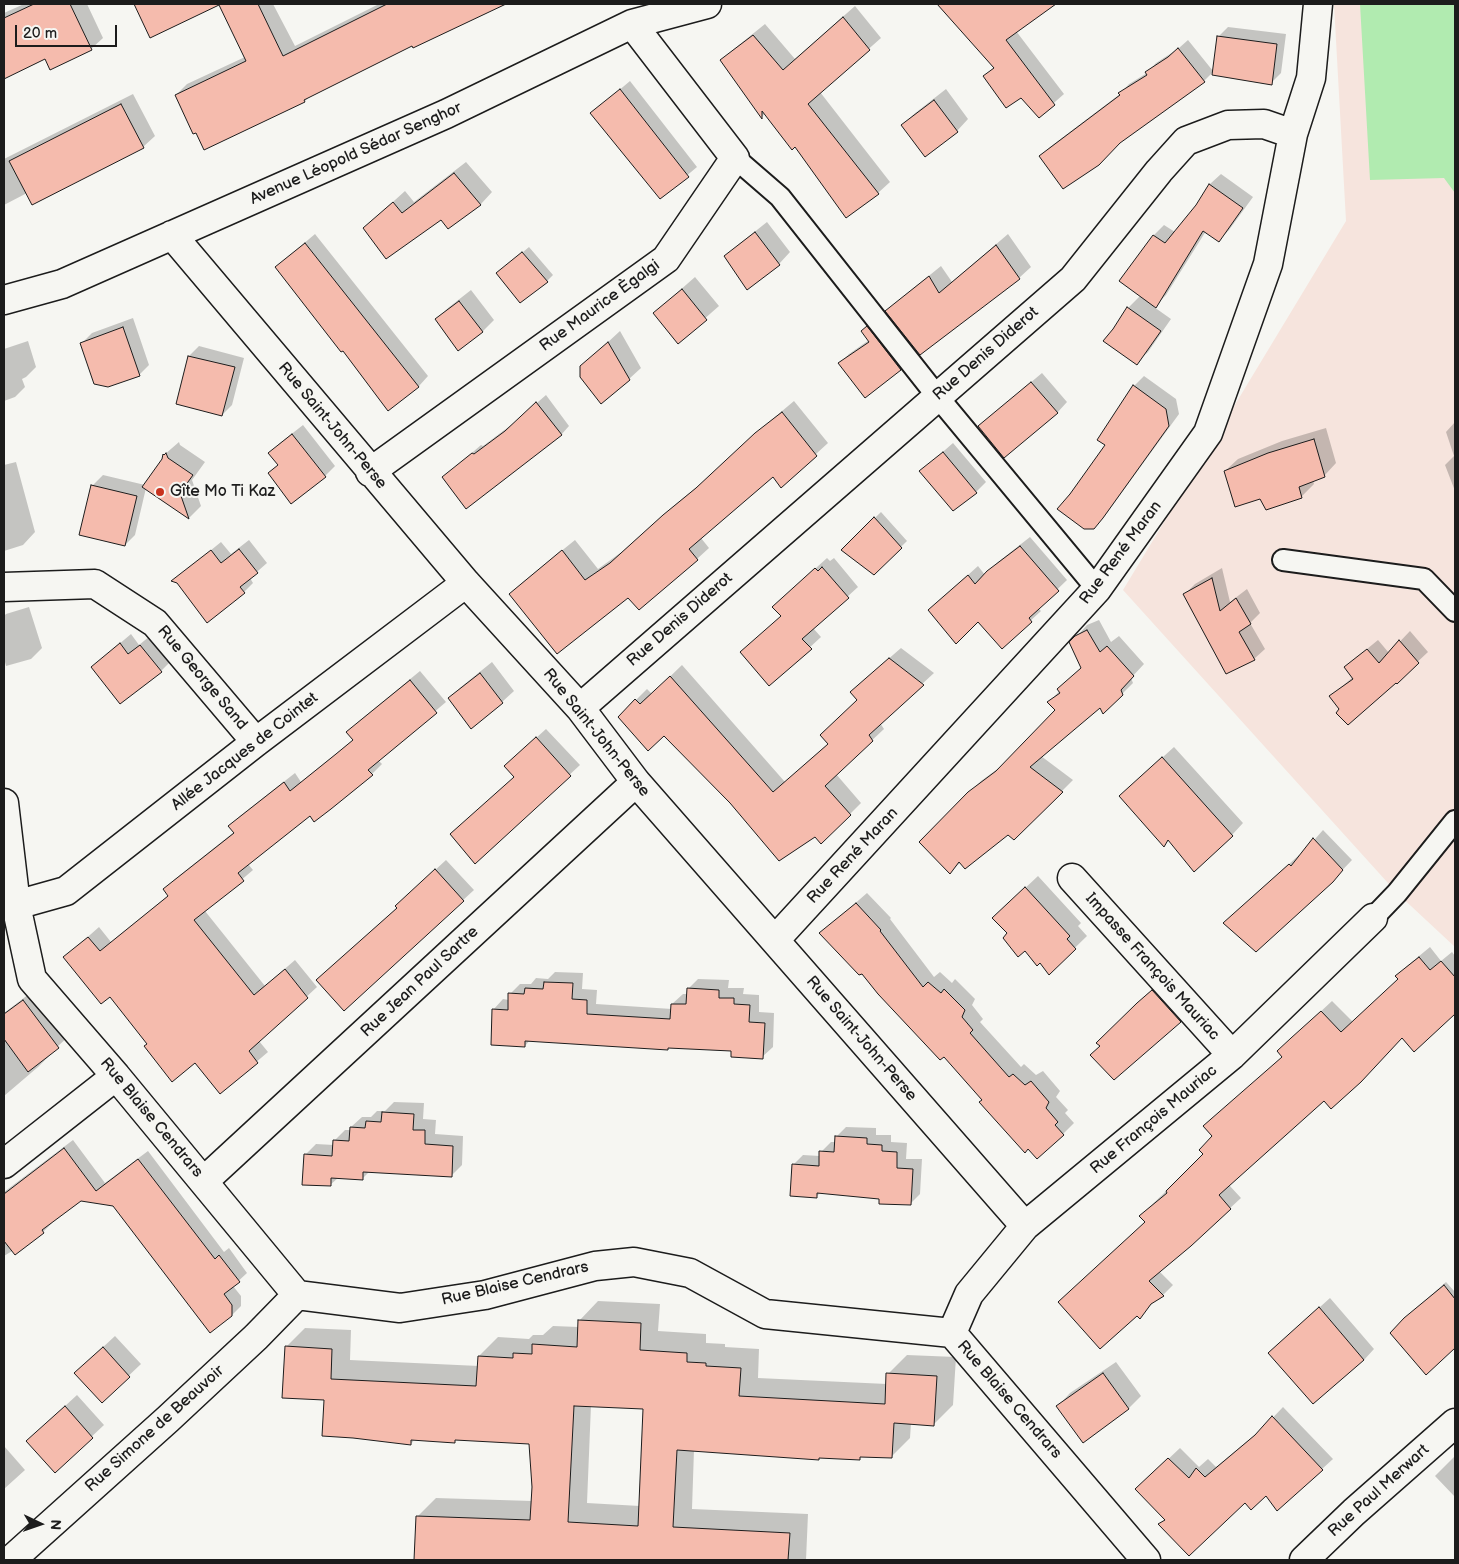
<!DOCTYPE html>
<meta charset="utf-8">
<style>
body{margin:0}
#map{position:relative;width:1459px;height:1564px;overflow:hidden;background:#f6f6f2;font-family:"Balsamiq Sans",sans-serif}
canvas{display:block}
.frame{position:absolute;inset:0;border:5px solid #1c1c1c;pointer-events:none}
.north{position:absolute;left:15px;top:1499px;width:50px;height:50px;-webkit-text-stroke:4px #f6f6f2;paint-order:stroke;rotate:93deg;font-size:14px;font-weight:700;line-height:20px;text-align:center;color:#1c1c1c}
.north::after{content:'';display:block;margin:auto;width:18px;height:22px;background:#1c1c1c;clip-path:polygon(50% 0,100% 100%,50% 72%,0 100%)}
.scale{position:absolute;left:15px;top:25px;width:102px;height:22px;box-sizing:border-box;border:2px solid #1c1c1c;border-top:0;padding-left:6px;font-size:15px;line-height:18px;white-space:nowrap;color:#1c1c1c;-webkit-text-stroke:4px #f6f6f2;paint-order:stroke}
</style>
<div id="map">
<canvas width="1459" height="1564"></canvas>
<div class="frame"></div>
<div class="north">N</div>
<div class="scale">20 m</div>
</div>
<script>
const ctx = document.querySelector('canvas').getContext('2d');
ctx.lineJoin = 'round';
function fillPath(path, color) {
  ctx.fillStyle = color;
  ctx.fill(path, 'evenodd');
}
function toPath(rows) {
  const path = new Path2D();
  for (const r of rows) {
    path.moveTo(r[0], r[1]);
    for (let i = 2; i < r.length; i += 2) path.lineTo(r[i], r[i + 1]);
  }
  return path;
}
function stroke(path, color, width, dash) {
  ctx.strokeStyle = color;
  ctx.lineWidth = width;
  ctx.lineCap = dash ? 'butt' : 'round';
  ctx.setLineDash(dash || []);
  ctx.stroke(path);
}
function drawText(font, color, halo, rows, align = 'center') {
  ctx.font = font + ' "Balsamiq Sans",sans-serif';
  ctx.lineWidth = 4;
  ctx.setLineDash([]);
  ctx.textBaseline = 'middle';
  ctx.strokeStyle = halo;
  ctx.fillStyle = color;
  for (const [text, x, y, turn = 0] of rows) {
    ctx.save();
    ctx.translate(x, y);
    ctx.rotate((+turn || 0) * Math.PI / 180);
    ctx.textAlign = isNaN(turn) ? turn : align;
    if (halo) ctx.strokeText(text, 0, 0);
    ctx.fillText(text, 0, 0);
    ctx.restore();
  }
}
const built = toPath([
 [1334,4,1455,4,1455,947,1397,893,1123,590,1346,221]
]);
const green = toPath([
 [1360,4,1455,4,1455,193,1444,178,1370,180]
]);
const shadow = toPath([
 [24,4,87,4,103,38,91,49,45,58,4,77,4,13],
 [135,4,219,4,150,37],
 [220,4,273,4,295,46,379,4,499,4,413,46,413,44,311,95,305,101,204,148,176,95,187,84,245,57],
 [943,4,1054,4,1016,31,1064,94,1039,116,1021,96,984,77,995,66,940,6],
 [855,6,881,38,820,92,890,182,878,193,796,145,765,113,762,117,722,60,734,49,765,24,795,59],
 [1228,27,1286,34,1281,73,1271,83,1212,73,1204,81,1122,140,1041,156,1050,147,1120,94,1129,84,1147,73,1156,63,1179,48,1188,40,1213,71,1218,37],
 [630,81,697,167,660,198,592,113],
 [946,89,968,119,957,131,925,155,903,125,914,114],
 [133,94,155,136,143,147,27,193,4,205,4,159],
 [466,162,492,192,481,204,448,227,442,218,364,228,405,191,414,202],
 [1221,174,1253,197,1229,230,1219,240,1206,231,1166,295,1154,307,1171,319,1148,352,1136,363,1128,308,1141,295,1153,236,1164,225,1175,232,1197,206,1210,184],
 [767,222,790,252,779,264,747,288,726,256,738,245],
 [315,234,428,376,419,386,389,409,343,349,276,267],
 [1008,234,1031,267,1019,278,887,312,899,300,941,266,952,282],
 [529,247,553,275,547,281,504,268],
 [695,277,719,306,678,342,654,313],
 [471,290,494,320,482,332,437,319,448,308],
 [133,318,149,365,139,375,82,343,92,333],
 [872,322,910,359,865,396,840,363,849,354,869,340,863,332],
 [620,331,641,368,629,379,581,367],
 [28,341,36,367,26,377,22,379,25,387,15,397,4,401,4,349],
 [199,346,244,358,232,405,222,415,189,356],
 [1042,373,1067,402,1057,413,979,426],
 [1144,376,1176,399,1179,414,1104,517,1093,528,1071,495,1107,445,1134,386],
 [546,395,569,426,561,435,444,477,481,445,483,446,515,422],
 [794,401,828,443,781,486,773,475,701,538,709,548,697,559,628,596,511,594,523,582,575,540,598,569,623,551,676,504,709,477,769,422],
 [1455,422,1455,491,1445,465,1454,456,1446,432],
 [303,425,335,466,325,476,269,473,279,464,270,453,280,443],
 [1326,428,1336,463,1324,476,1313,480,1314,484,1301,497,1261,497,1225,471,1238,459,1282,441],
 [179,442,180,445,205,462,192,480,201,506,189,518,146,488,135,535,125,545,92,486,103,475,145,485,163,460,164,455],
 [953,443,986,482,976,492,921,471],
 [16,462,35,532,23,545,4,551,4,465],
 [881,512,907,541,873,574,843,549],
 [1030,537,1067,580,1038,608,1041,611,1002,647,978,620,939,601,978,566,985,575,998,562],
 [249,540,267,563,250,578,253,583,244,592,173,581,221,542,231,554],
 [827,558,830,561,834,558,858,587,813,628,821,637,769,685,782,615,784,597],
 [1222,568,1230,602,1247,589,1260,613,1250,623,1265,649,1254,659,1227,672,1185,594,1195,584],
 [29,607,42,648,31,659,6,666,4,658,4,616,6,614],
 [1099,620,1111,642,1119,636,1144,664,1131,678,1133,683,1104,712,1101,706,1041,756,1073,780,1014,839,1008,833,961,862,950,872,921,842,981,781,1007,762,1057,710,1049,702,1082,667,1071,643,1087,625],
 [1410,631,1428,652,1396,682,1340,710,1331,696,1353,677,1345,667,1378,640,1389,653],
 [131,634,139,645,150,636,171,661,161,671,92,667],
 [901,648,934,673,880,723,884,729,836,774,861,803,850,814,815,836,731,802,664,734,648,749,619,717,647,689,652,694,682,665,785,782,829,743,858,699,863,681],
 [492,662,514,691,502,702,450,698,461,687],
 [420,671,446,702,378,760,382,764,372,774,310,814,248,864,253,870,205,911,265,986,295,960,317,987,259,1041,268,1052,221,1092,195,1061,148,1043,110,995,65,957,99,927,111,942,169,895,165,889,175,879,234,832,230,826,240,816,295,773,301,782,348,744,354,739,358,722],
 [546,729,580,765,476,862,515,776,515,757],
 [1174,747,1243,823,1232,835,1169,840,1164,845,1132,785],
 [1323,830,1352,860,1332,881,1234,914,1299,855,1300,856],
 [446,860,474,890,345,1009,328,970,398,907,407,896],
 [1038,876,1081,923,1078,926,1087,936,1049,973,1040,961,1009,933,1006,906],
 [867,893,891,918,890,919,934,977,940,972,952,983,955,979,975,999,972,1005,983,1019,980,1022,1021,1067,1024,1064,1036,1075,1043,1071,1060,1091,1056,1097,1068,1110,1065,1113,1074,1123,1063,1134,983,1100,944,1056,862,972,821,933],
 [1430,947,1441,961,1452,952,1455,956,1455,1012,1414,1050,1403,1036,1324,1099,1229,1185,1241,1198,1190,1245,1159,1271,1173,1285,1163,1295,1156,1299,1140,1317,1146,1221,1140,1216,1205,1154,1284,1056,1289,1041,1332,1001,1353,1022,1399,979,1397,976,1407,966],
 [555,972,583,973,582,989,597,990,596,1004,672,1009,672,1004,683,994,688,994,688,989,698,979,729,980,728,988,744,988,743,994,759,995,759,1012,774,1013,773,1047,762,1057,732,1050,530,1040,525,1046,493,1010,503,999,509,1000,510,994,520,984,531,984,536,978,548,979],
 [1163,982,1190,1011,1114,1079,1098,1043,1148,993],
 [33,991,68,1037,48,1055,49,1056,38,1067,4,1096,4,1013],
 [394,1102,424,1103,423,1119,436,1120,435,1134,463,1136,462,1165,451,1176,370,1171,362,1179,338,1178,330,1185,305,1155,316,1144,334,1145,334,1141,345,1130,351,1130,351,1127,362,1117,371,1117,377,1111,385,1111],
 [846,1127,876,1128,876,1135,891,1135,891,1142,907,1143,906,1159,922,1159,920,1194,910,1204,880,1197,821,1192,817,1196,793,1165,803,1155,820,1156,821,1152,831,1142,836,1142,836,1137],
 [73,1140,105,1183,148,1151,224,1252,229,1248,247,1273,233,1286,241,1296,241,1306,232,1315,113,1205,80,1200,51,1222,52,1223,43,1232,4,1256,4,1192],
 [1446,1282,1455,1292,1455,1347,1426,1373,1404,1319],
 [1330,1298,1374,1349,1364,1360,1281,1342],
 [598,1301,660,1304,658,1331,706,1334,706,1343,725,1344,725,1347,759,1349,758,1378,887,1384,888,1374,907,1355,956,1357,953,1405,934,1424,911,1423,910,1438,891,1457,862,1455,859,1459,694,1450,692,1509,808,1514,806,1560,415,1560,417,1517,436,1498,532,1501,531,1443,457,1439,454,1441,415,1439,411,1444,325,1399,286,1347,305,1328,351,1330,350,1360,479,1366,479,1356,498,1337,529,1339,533,1335,543,1335,553,1326,579,1327,579,1321],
 [591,1405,645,1408,640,1506,587,1503],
 [115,1336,141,1364,102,1401,87,1362],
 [1116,1362,1141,1396,1128,1409,1058,1406,1070,1393],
 [77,1395,104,1425,55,1471,39,1430],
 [1283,1407,1333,1459,1322,1469,1277,1509,1267,1494,1160,1524,1166,1519,1147,1479,1180,1448,1199,1467,1208,1459,1216,1467,1263,1428],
 [4,1446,25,1470,4,1489],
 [1455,1456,1455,1497,1435,1476]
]);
const building = toPath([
 [34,4,70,4,92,50,50,70,45,59,4,79,4,18,34,4],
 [134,4,258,4,283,56,387,4,506,4,413,48,412,46,304,100,305,102,204,150,196,133,193,134,175,95,246,61,219,5,150,38,134,4],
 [937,4,1056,4,1006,40,1055,105,1039,118,1021,98,1006,108,983,76,994,68,937,4],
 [843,17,870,50,808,104,879,194,846,218,795,147,792,150,762,111,762,119,720,60,753,35,783,70,843,17],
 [1217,36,1277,44,1272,85,1212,75,1217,36],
 [1178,48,1205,82,1120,143,1099,165,1063,189,1039,156,1120,95,1118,93,1147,75,1145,72,1168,57,1178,48],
 [620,89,689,177,660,199,590,113,620,89],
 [934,100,958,132,925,157,901,125,934,100],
 [121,104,144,148,32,205,9,161,121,104],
 [454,173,481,205,448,229,441,220,386,259,363,228,393,202,402,213,454,173],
 [1209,184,1243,208,1219,242,1203,231,1156,308,1119,281,1153,235,1165,243,1196,205,1209,184],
 [755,232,780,265,747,290,724,256,755,232],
 [305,243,419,387,388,411,343,351,341,352,275,267,305,243],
 [996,245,1020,279,920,355,885,311,929,276,939,293,996,245],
 [522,252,548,282,520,303,496,273,522,252],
 [682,289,707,320,678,344,653,313,682,289],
 [459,301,483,332,458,351,435,319,459,301],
 [1127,307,1161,331,1137,365,1103,341,1113,329,1127,307],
 [867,326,901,370,865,398,838,363,869,342,861,331,867,326],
 [123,327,140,376,108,387,94,384,80,343,123,327],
 [608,342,630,380,601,404,580,377,580,366,608,342],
 [188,356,235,367,222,416,176,404,188,356],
 [1031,382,1058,413,1004,458,978,426,1031,382],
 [1133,385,1166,409,1169,426,1103,518,1094,529,1084,529,1057,509,1070,494,1105,445,1097,440,1133,385],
 [536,402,562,435,466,509,442,477,472,453,474,454,505,431,536,402],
 [782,412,817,456,781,488,773,477,689,549,698,560,639,610,628,598,557,654,509,594,562,550,585,580,610,563,663,515,696,488,755,433,782,412],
 [292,434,326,477,291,504,268,473,278,465,268,453,292,434],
 [1314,439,1325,477,1299,487,1302,498,1266,510,1260,499,1235,507,1224,471,1268,453,1314,439],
 [943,452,977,493,953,511,919,471,943,452],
 [166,453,168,458,193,475,180,493,189,519,142,487,162,459,163,454,164,455,166,453],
 [91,485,137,496,125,546,79,535,91,485],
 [874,517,902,548,874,575,841,550,874,517],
 [1020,546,1059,591,1029,618,1032,622,1002,649,978,622,956,644,928,610,968,575,975,584,987,571,1020,546],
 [239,549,258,573,240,587,245,593,207,623,177,583,171,581,211,550,221,563,239,549],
 [822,567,849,598,802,639,812,649,769,686,740,652,781,616,772,607,815,568,818,571,822,567],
 [1212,578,1220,611,1236,598,1251,624,1239,632,1255,660,1226,674,1183,594,1212,578],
 [1087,630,1100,652,1107,646,1134,676,1121,690,1123,695,1103,714,1100,708,1030,767,1063,792,1014,840,1008,835,965,869,959,862,950,874,919,842,968,792,996,771,1055,710,1047,702,1060,693,1057,689,1081,668,1069,642,1075,636,1087,630],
 [1399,640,1419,663,1397,684,1396,683,1348,725,1336,713,1339,709,1329,696,1353,679,1344,667,1367,649,1379,663,1399,640],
 [120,643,128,654,140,645,162,672,120,704,91,667,120,643],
 [889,658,924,685,869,735,873,741,825,786,851,815,821,844,815,837,779,861,730,803,664,736,648,751,618,717,635,699,640,704,670,676,773,792,828,744,820,735,857,700,850,692,889,658],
 [480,673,503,703,471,729,448,698,480,673],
 [410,680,437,713,368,770,373,775,331,809,314,822,310,816,238,873,244,881,194,920,254,995,285,969,308,998,249,1051,258,1063,220,1094,195,1063,172,1082,144,1046,147,1044,110,997,101,1004,63,957,88,937,100,951,168,896,163,889,234,833,228,826,284,782,290,791,336,754,353,740,346,732,410,680],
 [536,737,571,776,475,864,450,834,514,777,504,766,536,737],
 [1162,757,1233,836,1194,872,1168,840,1164,847,1119,796,1162,757],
 [1313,838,1343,870,1333,882,1256,952,1223,923,1289,864,1291,866,1313,838],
 [435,869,464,901,344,1011,316,980,397,908,395,906,435,869],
 [1025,887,1070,936,1067,939,1076,949,1049,975,1040,963,1037,966,1025,951,1018,957,1003,938,1007,933,992,918,1025,887],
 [856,903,881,930,880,931,923,987,928,982,941,993,944,989,965,1010,962,1017,973,1030,970,1033,1009,1077,1013,1074,1025,1085,1031,1081,1049,1102,1046,1108,1058,1122,1055,1125,1064,1135,1037,1159,1028,1149,1025,1153,979,1102,982,1100,944,1057,940,1060,878,994,862,974,859,975,819,933,856,903],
 [1419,957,1430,970,1441,961,1455,977,1455,1014,1414,1052,1402,1038,1361,1082,1331,1109,1324,1101,1219,1195,1231,1209,1191,1246,1149,1281,1164,1296,1151,1304,1140,1319,1137,1316,1100,1349,1058,1302,1145,1222,1139,1216,1167,1193,1166,1191,1203,1154,1199,1150,1212,1136,1203,1126,1282,1057,1277,1051,1291,1038,1321,1011,1341,1032,1398,979,1395,976,1419,957],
 [544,982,573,983,572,999,587,1000,587,1014,670,1019,671,1004,686,1004,687,988,719,990,719,998,734,998,734,1004,750,1005,749,1022,765,1023,763,1059,731,1057,731,1051,668,1048,668,1050,525,1041,525,1047,491,1045,492,1009,508,1010,508,993,524,994,525,988,543,989,544,982],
 [1152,990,1181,1022,1114,1080,1090,1055,1100,1046,1096,1043,1137,1003,1152,990],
 [23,1000,59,1048,28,1072,4,1039,4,1014,23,1000],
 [382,1112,414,1114,413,1130,425,1130,425,1144,453,1146,452,1177,363,1172,363,1180,331,1178,331,1186,302,1185,304,1154,332,1156,333,1140,349,1141,350,1127,365,1128,366,1121,381,1122,382,1112],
 [835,1136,867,1138,867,1144,882,1145,882,1151,897,1152,897,1168,913,1169,911,1205,879,1204,879,1199,817,1193,817,1198,790,1196,792,1164,819,1166,819,1151,834,1152,835,1136],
 [64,1148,96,1191,138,1159,215,1259,219,1255,240,1282,224,1294,232,1305,232,1316,210,1333,113,1206,81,1201,42,1230,44,1233,15,1255,4,1241,4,1194,64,1148],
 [1444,1285,1455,1299,1455,1348,1426,1375,1390,1333,1404,1318,1444,1285],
 [1319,1307,1364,1360,1313,1404,1268,1353,1319,1307],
 [578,1320,641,1323,640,1350,687,1353,687,1362,706,1363,706,1366,741,1368,739,1396,885,1404,886,1373,937,1376,934,1426,894,1423,892,1458,860,1457,860,1460,819,1458,819,1460,677,1450,673,1527,790,1533,788,1560,414,1560,416,1516,530,1520,532,1487,529,1444,455,1440,455,1443,411,1440,411,1445,353,1438,322,1436,324,1400,282,1398,285,1346,332,1349,331,1379,476,1386,478,1356,513,1358,513,1353,532,1354,532,1344,577,1347,578,1320],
 [574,1406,643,1409,638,1526,568,1522,574,1406],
 [103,1347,130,1377,102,1403,74,1373,103,1347],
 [1103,1373,1129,1409,1083,1443,1056,1406,1103,1373],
 [65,1406,93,1438,55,1473,26,1441,65,1406],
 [1272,1416,1323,1470,1277,1511,1266,1496,1251,1510,1245,1503,1189,1556,1158,1524,1165,1520,1135,1489,1168,1458,1189,1478,1196,1468,1205,1477,1255,1435,1272,1416]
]);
const service = toPath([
 [735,158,780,197,937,396,1097,589],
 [1283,560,1424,579,1455,611],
 [1373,918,1397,893,1455,821]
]);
const minor = toPath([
 [172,235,466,583,580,708,636,782,1025,1226],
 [4,300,62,284,446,114,632,24,707,4],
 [370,472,666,259,735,158,632,24],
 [4,587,95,584,155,623,256,742],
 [580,708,1073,279,1159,171,1186,141,1228,125,1264,124,1293,134],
 [4,803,16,905,32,979,116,1076,297,1295,400,1308,485,1295,595,1266,634,1262,690,1273,765,1314,952,1333,1146,1560],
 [1072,878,1232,1055],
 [16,905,66,891,256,742,466,583],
 [775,940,1097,589,1208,433,1268,264,1293,134,1311,78,1318,4],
 [4,1164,116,1076],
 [204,1181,636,782],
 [952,1333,969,1294,1025,1226,1232,1055,1373,918],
 [11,1560,168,1419,256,1337,297,1295],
 [1304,1560,1354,1512,1455,1423]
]);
const markers = [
 [160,492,5,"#c8321e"]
];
const streetNames = [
 ["Avenue Léopold Sédar Senghor",356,154,-24],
 ["Rue Maurice Ègalgi",600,306,-36],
 ["Rue Denis Diderot",986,354,-41],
 ["Rue Saint-John-Perse",332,426,50],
 ["Rue René Maran",1121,553,-53],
 ["Rue Denis Diderot",680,620,-41],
 ["Rue George Sand",202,678,50],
 ["Rue Saint-John-Perse",596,733,51],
 ["Allée Jacques de Cointet",245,752,-38],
 ["Rue René Maran",853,856,-47],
 ["Impasse François Mauriac",1152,967,48],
 ["Rue Jean Paul Sartre",420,982,-43],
 ["Rue Saint-John-Perse",861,1039,49],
 ["Rue Blaise Cendrars",151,1118,50],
 ["Rue François Mauriac",1154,1120,-40],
 ["Rue Blaise Cendrars",515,1284,-13],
 ["Rue Blaise Cendrars",1009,1400,49],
 ["Rue Simone de Beauvoir",155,1429,-42],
 ["Rue Paul Merwart",1379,1491,-42]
];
const poiNames = [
 ["Gîte Mo Ti Kaz",170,492]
];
fillPath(built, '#f6e4dd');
fillPath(green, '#b1ebb0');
fillPath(shadow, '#0003');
fillPath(building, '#f5bbad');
stroke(building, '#1c1c1c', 1);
stroke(service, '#1c1c1c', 24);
stroke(minor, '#1c1c1c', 31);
stroke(service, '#f6f6f2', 20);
stroke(minor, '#f6f6f2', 28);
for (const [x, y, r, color] of markers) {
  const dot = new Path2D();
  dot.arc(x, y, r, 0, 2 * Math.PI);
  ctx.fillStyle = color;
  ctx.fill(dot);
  stroke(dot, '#f6f6f2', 2);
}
drawText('16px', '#1c1c1c', '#f6f6f2', streetNames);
drawText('16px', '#1c1c1c', '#f6f6f2', poiNames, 'left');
</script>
